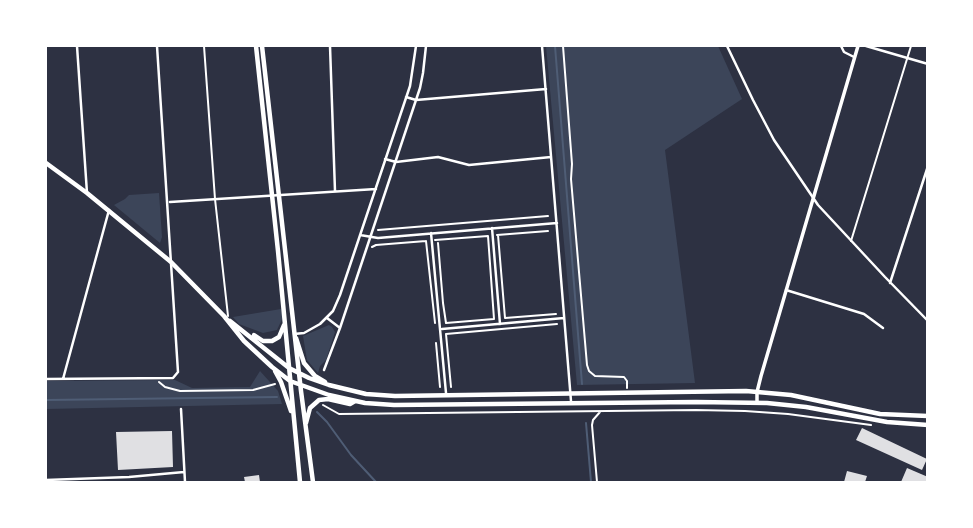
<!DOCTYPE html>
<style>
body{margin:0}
#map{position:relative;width:973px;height:528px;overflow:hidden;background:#2d3142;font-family:Quicksand,sans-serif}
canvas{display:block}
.frame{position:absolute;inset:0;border:47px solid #fff;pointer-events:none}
</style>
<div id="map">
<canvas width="973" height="528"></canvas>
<div class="frame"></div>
</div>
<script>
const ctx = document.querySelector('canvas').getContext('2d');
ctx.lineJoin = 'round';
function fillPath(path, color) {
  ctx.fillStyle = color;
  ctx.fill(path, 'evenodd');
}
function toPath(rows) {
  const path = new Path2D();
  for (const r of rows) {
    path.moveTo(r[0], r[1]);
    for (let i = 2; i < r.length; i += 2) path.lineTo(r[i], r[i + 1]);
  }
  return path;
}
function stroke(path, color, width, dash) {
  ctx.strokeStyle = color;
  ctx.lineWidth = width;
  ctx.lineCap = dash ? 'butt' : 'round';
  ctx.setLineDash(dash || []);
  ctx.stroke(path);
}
const green = toPath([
 [546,46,718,46,742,99,665,150,695,383,577,385],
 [159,193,162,237,160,243,114,205,125,199,129,195],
 [281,309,283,317,277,330,263,333,239,324,233,317],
 [329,325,332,327,335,332,326,360,320,366,318,373,307,360,303,336],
 [260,371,278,391,282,404,46,409,46,381,175,380,192,388,250,387]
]);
const stream = toPath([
 [555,46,582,384],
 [46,400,277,397],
 [317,412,327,422,351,455,376,482],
 [586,423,591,482]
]);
const building = toPath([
 [862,428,927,459,922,470,856,440],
 [172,431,173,467,118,470,116,432],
 [907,468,928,477,928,482,901,482],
 [847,471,867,476,865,482,844,482],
 [259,475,260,482,245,482,244,477]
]);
const path = toPath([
 [563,46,572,164,571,179,587,365,589,371,595,376,624,377,627,381,627,388],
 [378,230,548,216],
 [497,235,548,231],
 [498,235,505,318,556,314],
 [435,240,488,236],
 [426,241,435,323],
 [438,243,443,303,446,323,494,319,488,236],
 [372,247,376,245,426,241],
 [436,343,440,387],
 [159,382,165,387,180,391,253,390,275,384],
 [451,387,446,334,557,324],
 [323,405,339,414,696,410,745,411,788,414,871,425],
 [597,482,592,425,593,420,600,412]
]);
const service = toPath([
 [204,46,215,199,228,316],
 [851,241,911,46]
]);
const minor = toPath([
 [77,46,87,193],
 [330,46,335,191],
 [542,46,571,401],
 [727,46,753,100,774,140,818,205,885,277,928,321],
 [841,46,844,52,854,57],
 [866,46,928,64],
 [406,97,416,100,546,89],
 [385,159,396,162,438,157,469,165,551,157],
 [170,202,376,189],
 [492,228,500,324],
 [431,233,446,393],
 [360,235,378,238,557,223],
 [890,283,928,166],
 [786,290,864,314,883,328],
 [327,318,340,328],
 [442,329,564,318],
 [294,334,304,333,320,324,333,311,340,295,410,86,416,46],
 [324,370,340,328,420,88,423,73,426,46],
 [46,379,173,378,178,372,157,46],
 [63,379,109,210],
 [181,409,185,482],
 [46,480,129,477,184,472]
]);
const tertiary = toPath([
 [757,402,757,392,761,376,858,46]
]);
const primary = toPath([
 [256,46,278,251,300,482],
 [262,46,301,391,313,482],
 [46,163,87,193,171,262,224,316,244,341,272,367,290,381,329,395,365,403,394,405,696,402,767,403,806,407,887,422,928,425],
 [230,321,289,368,309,378,329,385,366,394,395,396,746,391,791,395,880,414,928,416],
 [254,335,263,341,272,341,279,337,284,325],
 [296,338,304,363,315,376,325,382],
 [275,371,281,382,291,411],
 [306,423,310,408,319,400,328,399,350,404,355,401]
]);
fillPath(green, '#3c4559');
stroke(stream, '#4f5d75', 2);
fillPath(building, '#e0e0e3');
stroke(path, '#fff', 2);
stroke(service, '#fff', 2);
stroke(minor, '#fff', 2.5);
stroke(tertiary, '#fff', 3.5);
stroke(primary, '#fff', 4.5);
</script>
